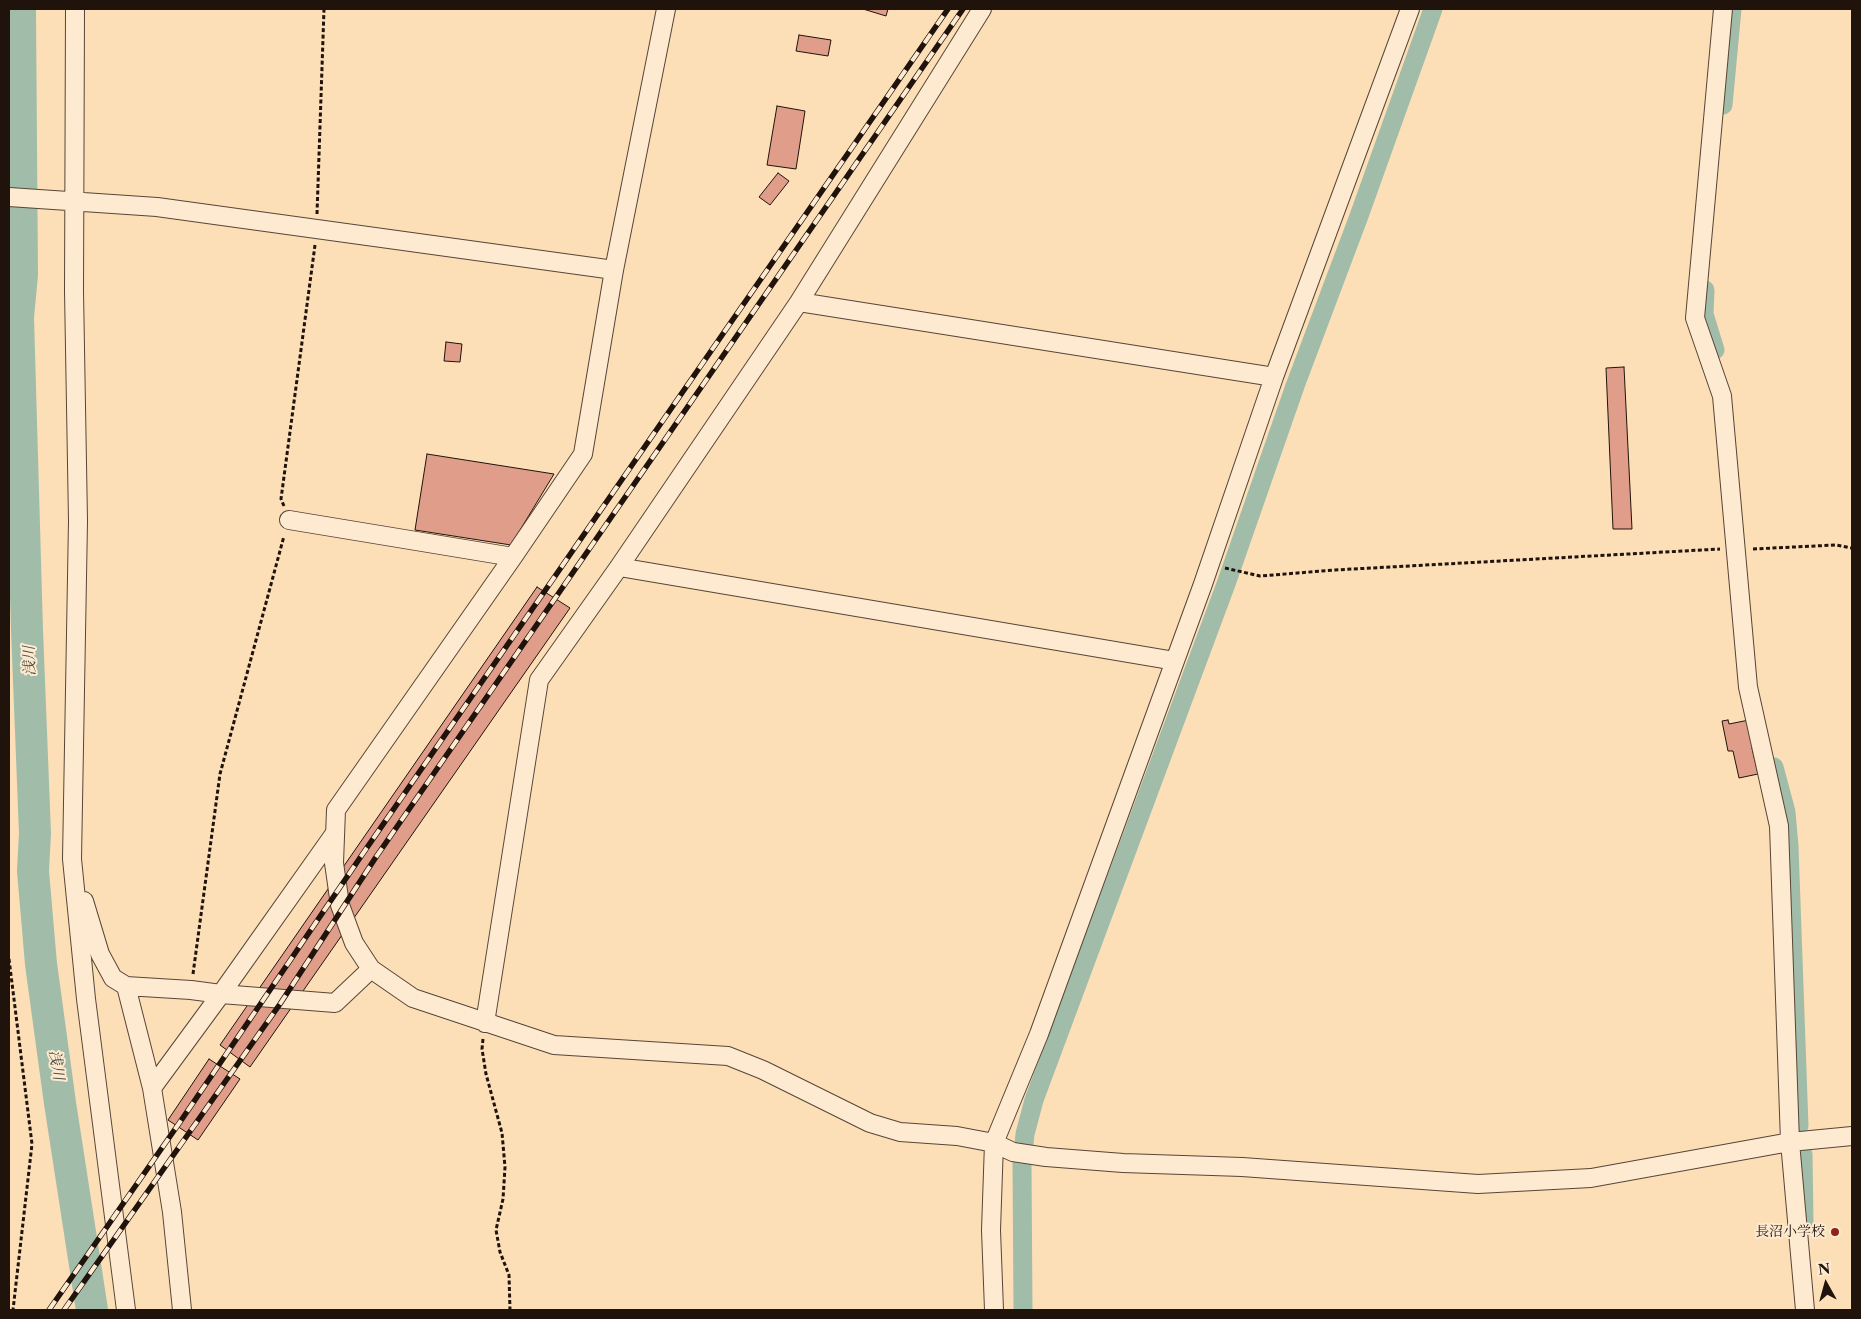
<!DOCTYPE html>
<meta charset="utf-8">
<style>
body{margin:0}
#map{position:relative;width:1861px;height:1319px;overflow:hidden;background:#fddfb7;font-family:"Libre Caslon Text",serif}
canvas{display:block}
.frame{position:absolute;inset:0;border:10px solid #1f130c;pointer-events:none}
.north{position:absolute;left:1801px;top:1259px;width:50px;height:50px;-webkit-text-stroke:4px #feead0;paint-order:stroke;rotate:353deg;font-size:14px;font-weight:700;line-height:20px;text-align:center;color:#1f130c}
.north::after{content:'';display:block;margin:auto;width:18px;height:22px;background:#1f130c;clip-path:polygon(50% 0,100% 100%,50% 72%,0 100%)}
</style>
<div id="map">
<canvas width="1861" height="1319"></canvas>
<div class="frame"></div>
<div class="north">N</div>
</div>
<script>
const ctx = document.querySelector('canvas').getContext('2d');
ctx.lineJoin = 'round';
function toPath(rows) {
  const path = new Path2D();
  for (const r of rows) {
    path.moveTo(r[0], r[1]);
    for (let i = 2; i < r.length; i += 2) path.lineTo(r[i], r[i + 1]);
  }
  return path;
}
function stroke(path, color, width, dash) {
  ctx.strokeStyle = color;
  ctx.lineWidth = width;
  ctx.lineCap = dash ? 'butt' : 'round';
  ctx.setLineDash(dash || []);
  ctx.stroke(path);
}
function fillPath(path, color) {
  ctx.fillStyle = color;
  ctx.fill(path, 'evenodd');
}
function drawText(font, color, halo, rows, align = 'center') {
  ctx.font = font + ' "Libre Caslon Text","Noto Serif JP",serif';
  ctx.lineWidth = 4;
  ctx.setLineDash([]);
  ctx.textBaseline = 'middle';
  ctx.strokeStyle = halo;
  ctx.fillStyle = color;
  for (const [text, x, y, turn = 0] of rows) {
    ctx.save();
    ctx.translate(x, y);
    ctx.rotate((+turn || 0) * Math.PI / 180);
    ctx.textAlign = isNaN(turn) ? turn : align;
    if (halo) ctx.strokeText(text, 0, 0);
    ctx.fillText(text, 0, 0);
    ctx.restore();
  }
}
const canal = toPath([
 [1723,105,1732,9],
 [1705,290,1704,314,1715,350],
 [1774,767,1786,812,1789,846,1799,1126],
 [1803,1154,1804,1222],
 [1023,1310,1022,1164,1025,1134,1034,1100,1226,584,1295,386,1359,216,1433,9]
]);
const river = toPath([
 [20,9,22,275,18,317,27,630,35,833,33,871,41,964,60,1103,92,1310]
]);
const building = toPath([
 [863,9,888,9,886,16,863,9],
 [799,35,831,40,828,56,796,51,799,35],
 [777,106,805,111,796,169,767,165,777,106],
 [778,173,789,181,770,205,759,197,778,173],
 [446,342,462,344,460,362,444,361,446,342],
 [1624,367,1632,529,1613,529,1606,368,1624,367],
 [427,454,554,474,511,545,415,530,427,454],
 [537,587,570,608,250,1067,220,1045,537,587],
 [1728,720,1729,724,1749,720,1755,747,1752,748,1758,774,1739,778,1733,751,1728,751,1722,721,1728,720],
 [209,1059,240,1079,198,1140,168,1120,209,1059]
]);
const path = toPath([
 [317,214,324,9],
 [284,506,281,499,315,245],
 [1753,549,1836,545,1852,548],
 [1225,568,1260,576,1335,570,1720,549],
 [9,959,32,1144,13,1310],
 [193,974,220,774,284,536],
 [483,1039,482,1049,486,1074,502,1133,505,1167,503,1199,496,1230,500,1252,509,1275,510,1310]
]);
const minor = toPath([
 [75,9,74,291,78,521,72,859,86,999,126,1310],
 [666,9,614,270,583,454,513,557,336,810,334,863,340,905,354,943,371,969,413,998,554,1045,728,1056,763,1070,870,1123,900,1132,957,1136,994,1143,1013,1152,1046,1157,1123,1163,1242,1167,1478,1184,1591,1178,1790,1142,1852,1136],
 [1723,9,1695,318,1722,396,1748,687,1779,826,1790,1142,1805,1310],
 [9,197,157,207,614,270],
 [799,302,1274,377],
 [289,520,513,557],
 [619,567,1175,661],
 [84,901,100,954,113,978,126,986,191,990,221,994,335,1003,371,969],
 [126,986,152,1088,172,1212,182,1310],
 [485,1023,539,680,619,567,799,302,982,9],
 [152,1088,221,994,335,833],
 [994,1310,991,1230,994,1143,1039,1034,1203,584,1274,377,1410,9]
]);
const rail = toPath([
 [49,1310,180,1122,366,849,948,9],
 [64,1310,280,1004,376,857,963,9]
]);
const markers = [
 [1835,1232,5,"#8f2418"]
];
const poiNames = [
 ["長沼小学校",1825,1232]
];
const waterNames = [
 ["浅川",30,661,-92],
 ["浅川",56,1065,81]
];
stroke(canal, '#a1bda9', 19);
stroke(river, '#a1bda9', 32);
fillPath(building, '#df9d8a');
stroke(building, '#1f130c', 1);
stroke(minor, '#564637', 20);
stroke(path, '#1f130c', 3, [4, 2.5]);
stroke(minor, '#feead0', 18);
stroke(rail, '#1f130c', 5.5);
stroke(rail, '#feead0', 4, [11]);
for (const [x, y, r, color] of markers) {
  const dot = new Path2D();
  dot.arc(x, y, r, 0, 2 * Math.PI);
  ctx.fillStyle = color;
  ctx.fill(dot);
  stroke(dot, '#feead0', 2);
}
drawText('14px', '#1f130c', '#feead0', poiNames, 'right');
drawText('italic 15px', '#4c4e43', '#feead0', waterNames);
</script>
